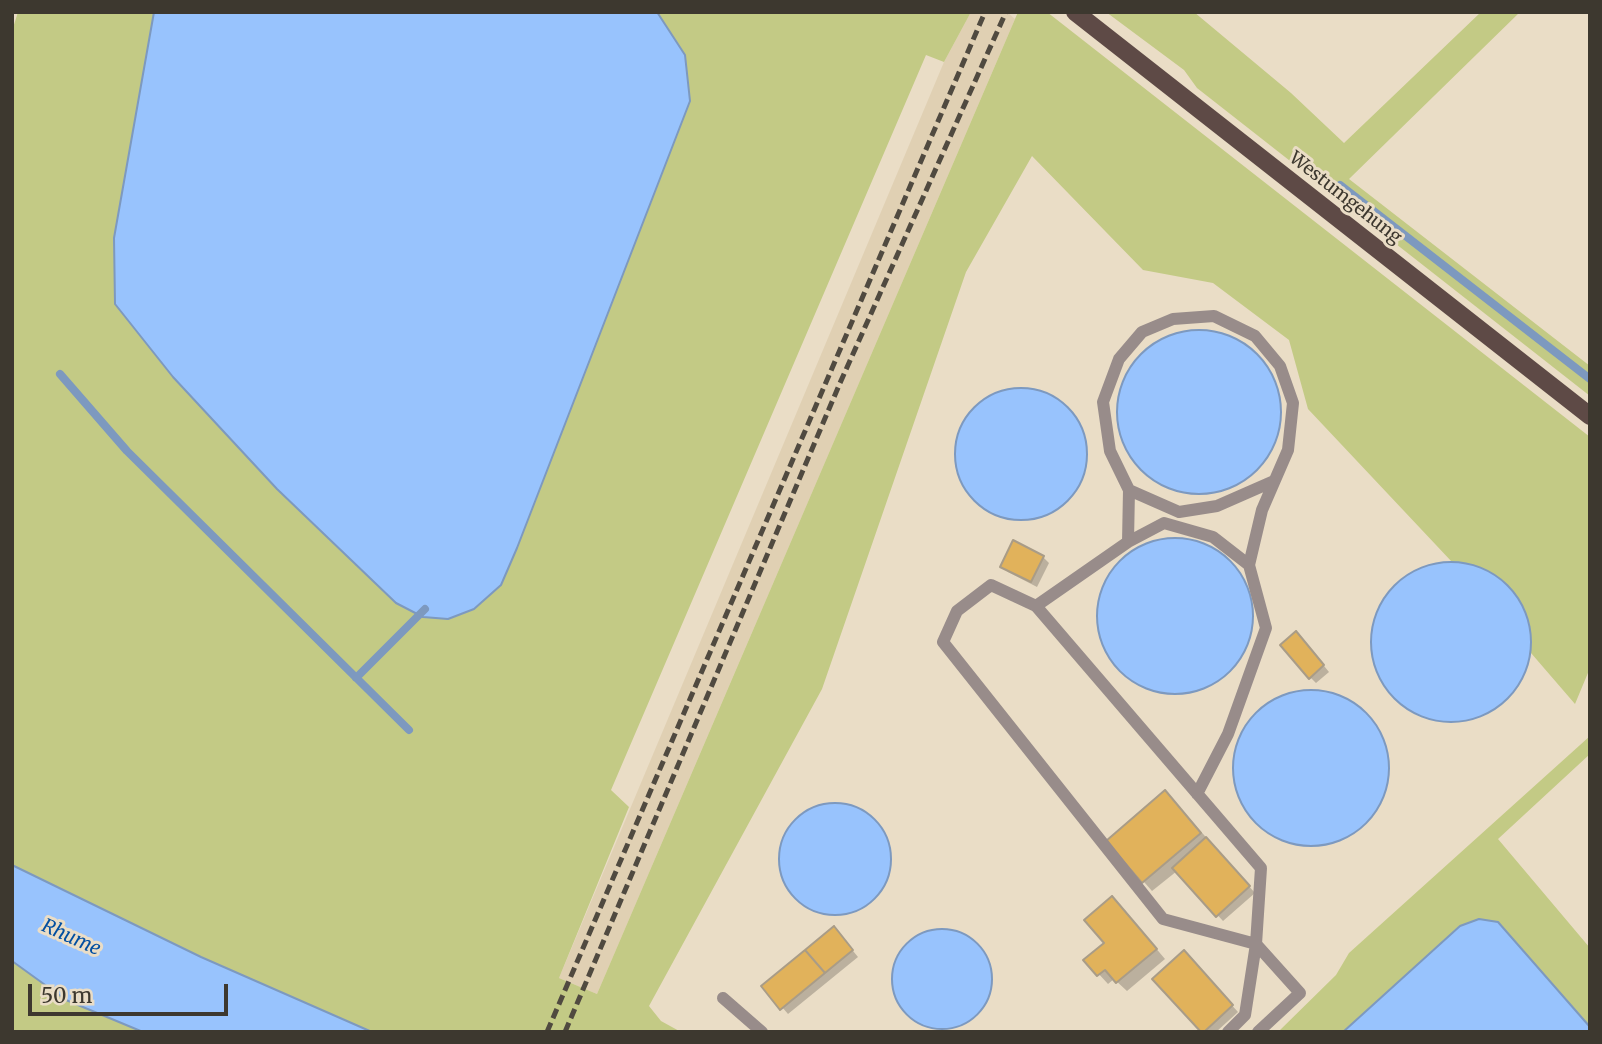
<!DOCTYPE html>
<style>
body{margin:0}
#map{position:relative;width:1602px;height:1044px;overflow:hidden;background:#eaddc6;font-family:Merriweather,serif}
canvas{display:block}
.frame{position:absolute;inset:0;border:14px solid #3d382f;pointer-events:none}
.scale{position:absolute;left:28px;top:984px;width:200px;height:32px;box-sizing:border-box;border:4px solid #3d382f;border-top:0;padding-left:9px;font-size:21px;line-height:24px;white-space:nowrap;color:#3d382f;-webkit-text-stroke:5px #eaddc6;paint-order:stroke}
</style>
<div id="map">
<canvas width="1602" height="1044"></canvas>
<div class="frame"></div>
<div class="scale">50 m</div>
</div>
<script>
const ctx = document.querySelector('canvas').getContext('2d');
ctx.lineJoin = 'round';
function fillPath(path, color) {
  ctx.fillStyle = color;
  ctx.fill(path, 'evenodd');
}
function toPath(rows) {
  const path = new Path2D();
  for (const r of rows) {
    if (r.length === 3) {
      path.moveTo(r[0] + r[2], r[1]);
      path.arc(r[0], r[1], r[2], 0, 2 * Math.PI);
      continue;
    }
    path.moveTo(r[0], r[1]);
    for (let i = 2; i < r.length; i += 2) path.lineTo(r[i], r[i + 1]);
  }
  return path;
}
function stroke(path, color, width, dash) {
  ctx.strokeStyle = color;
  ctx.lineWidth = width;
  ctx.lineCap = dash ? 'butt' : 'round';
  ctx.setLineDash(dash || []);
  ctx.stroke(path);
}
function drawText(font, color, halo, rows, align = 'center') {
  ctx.font = font + ' Merriweather,serif';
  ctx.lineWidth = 6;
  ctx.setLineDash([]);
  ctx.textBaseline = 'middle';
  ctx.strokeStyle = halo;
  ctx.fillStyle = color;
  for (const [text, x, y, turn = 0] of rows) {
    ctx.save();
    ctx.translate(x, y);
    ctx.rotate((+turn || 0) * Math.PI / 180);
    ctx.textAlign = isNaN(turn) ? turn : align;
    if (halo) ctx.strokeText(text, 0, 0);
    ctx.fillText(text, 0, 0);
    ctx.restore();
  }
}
const built = toPath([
 [971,12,1007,12,1015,19,597,994,559,978,944,62]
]);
const green = toPath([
 [18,12,971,12,944,62,926,55,611,790,629,807,559,978,597,994,1018,12,1047,12,1590,437,1590,668,1575,704,1531,653,1530,626,1520,601,1502,580,1479,567,1452,562,1308,409,1289,340,1213,283,1143,270,1032,156,966,272,822,689,649,1006,661,1021,681,1032,12,1032,12,31],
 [1106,12,1194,12,1291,93,1344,143,1481,12,1520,12,1349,179,1590,366,1590,396,1197,88,1184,70],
 [1590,736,1590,754,1498,839,1590,948,1590,1032,1278,1032,1336,975,1349,953]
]);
const water = toPath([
 [154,12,657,12,685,55,690,101,517,548,501,585,474,609,448,619,423,617,396,603,277,489,173,377,115,304,114,238,154,12],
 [1199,412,82],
 [1021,454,66],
 [1175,616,78],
 [1451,642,80],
 [1311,768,78],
 [835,859,56],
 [12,865,201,957,372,1032,143,1032,66,1000,12,961,12,865],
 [1479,919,1498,922,1590,1027,1590,1032,1343,1032,1460,926,1479,919],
 [942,979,50]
]);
const shadow = toPath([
 [1043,557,1049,563,1037,587,1008,572,1002,566],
 [1302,639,1329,672,1316,683,1310,677],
 [1175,802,1255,893,1223,921,1177,871,1152,891,1108,841],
 [1121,907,1165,959,1127,991,1114,979,1108,984,1086,960,1106,943],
 [840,935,858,957,788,1014,764,986],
 [1184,953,1238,1012,1216,1032,1203,1032]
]);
const stream = toPath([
 [1340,185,1590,379],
 [60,374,127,451,409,730],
 [356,678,425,609]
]);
const building = toPath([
 [1013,540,1044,556,1031,582,1000,567,1013,540],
 [1296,631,1324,665,1309,679,1280,645,1296,631],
 [1165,790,1201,833,1142,883,1106,841,1165,790],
 [1206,837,1250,886,1216,917,1172,868,1206,837],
 [1112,896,1157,949,1116,983,1105,970,1097,976,1083,960,1104,943,1084,920,1112,896],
 [834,926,853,950,825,973,805,950,834,926],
 [805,950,825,973,780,1010,761,986,805,950],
 [1184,950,1233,1005,1204,1032,1201,1032,1152,979,1184,950]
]);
const lane = toPath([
 [1129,490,1179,512,1217,506,1274,481],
 [1128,542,1129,490,1110,451,1103,402,1119,359,1142,332,1173,319,1214,316,1255,336,1280,366,1293,403,1288,450,1262,510,1249,565],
 [1036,606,1128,542,1164,523,1213,537,1249,565,1266,628,1228,734,1197,794],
 [723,998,762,1032],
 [1228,1032,1245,1015,1256,944,1163,919,943,642,957,611,991,585,1036,606,1261,868,1256,944,1300,993,1258,1032]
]);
const primary = toPath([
 [1075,12,1590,416]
]);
const rail = toPath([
 [547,1032,985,12],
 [565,1032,840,383,1006,12]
]);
const streetNames = [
 ["Westumgehung",1345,198,38]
];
const waterNames = [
 ["Rhume",71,938,24]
];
fillPath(built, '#e0d0b3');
fillPath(green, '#c3ca85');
fillPath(water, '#98c3fd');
stroke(water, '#7d99bf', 2);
fillPath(shadow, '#0003');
stroke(stream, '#7d99bf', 8);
fillPath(building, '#e1b25b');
stroke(building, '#a99c87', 2);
stroke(lane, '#988c8a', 12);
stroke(primary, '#5e4a46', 18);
stroke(rail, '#504a40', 5, [10, 5]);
drawText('18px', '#3d382f', '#eaddc6', streetNames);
drawText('italic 19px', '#024fa1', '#eaddc6', waterNames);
</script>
